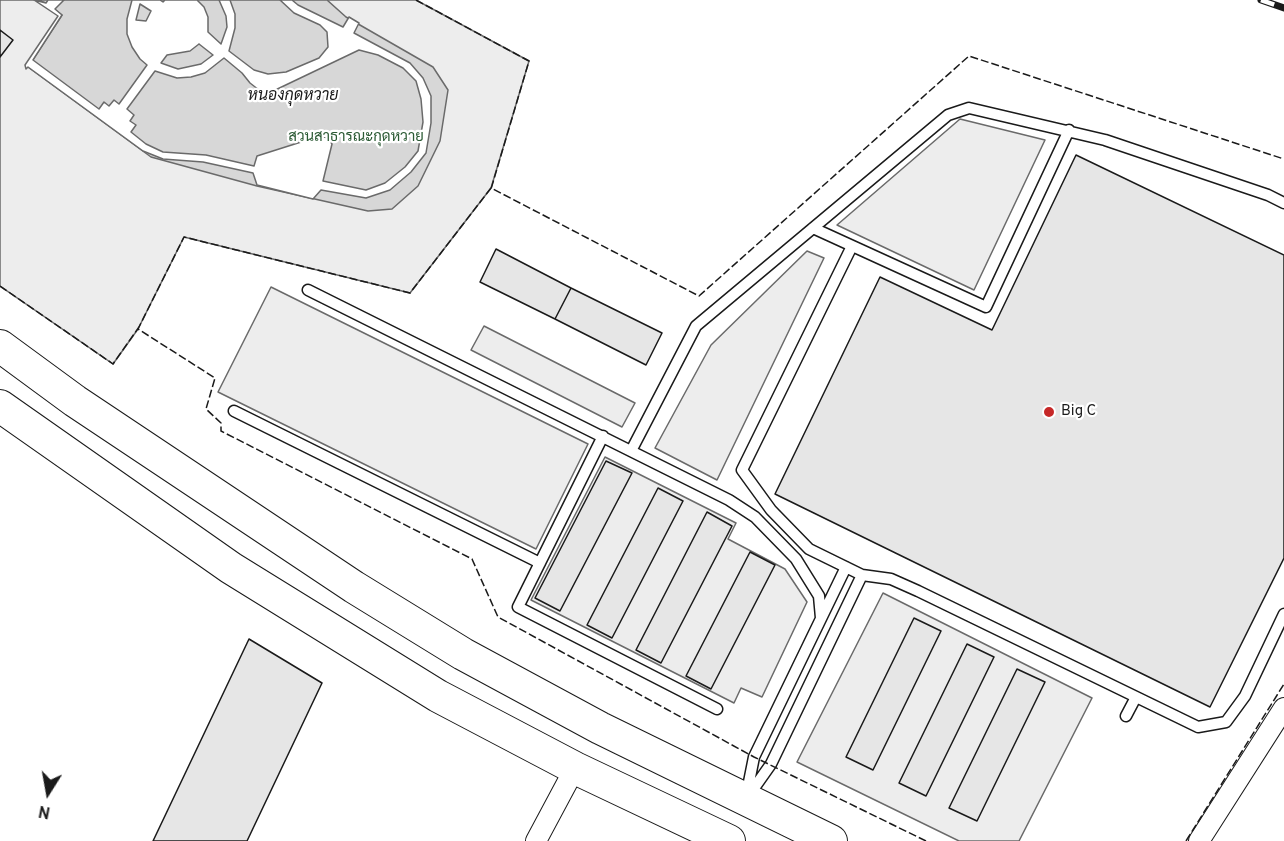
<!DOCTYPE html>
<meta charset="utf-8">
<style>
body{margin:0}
#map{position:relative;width:1284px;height:841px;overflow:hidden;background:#fff;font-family:Overpass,sans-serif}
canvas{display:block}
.north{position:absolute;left:18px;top:763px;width:60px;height:60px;-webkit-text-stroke:4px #fff;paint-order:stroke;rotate:191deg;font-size:16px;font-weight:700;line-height:24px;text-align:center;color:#1a1a1a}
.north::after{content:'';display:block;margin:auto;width:21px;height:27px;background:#1a1a1a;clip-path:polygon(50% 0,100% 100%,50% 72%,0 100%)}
</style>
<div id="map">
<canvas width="1284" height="841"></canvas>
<div class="north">N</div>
</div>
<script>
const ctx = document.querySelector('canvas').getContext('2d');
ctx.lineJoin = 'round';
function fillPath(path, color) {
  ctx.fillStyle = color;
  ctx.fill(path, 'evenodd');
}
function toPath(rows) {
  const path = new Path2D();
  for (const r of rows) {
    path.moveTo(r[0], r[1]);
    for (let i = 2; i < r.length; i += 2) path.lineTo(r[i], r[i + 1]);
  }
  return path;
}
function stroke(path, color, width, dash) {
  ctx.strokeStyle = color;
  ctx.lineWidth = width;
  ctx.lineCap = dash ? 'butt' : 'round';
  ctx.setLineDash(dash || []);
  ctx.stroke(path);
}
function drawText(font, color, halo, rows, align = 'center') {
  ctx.font = font + ' Overpass,Sarabun,sans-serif';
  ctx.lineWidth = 4.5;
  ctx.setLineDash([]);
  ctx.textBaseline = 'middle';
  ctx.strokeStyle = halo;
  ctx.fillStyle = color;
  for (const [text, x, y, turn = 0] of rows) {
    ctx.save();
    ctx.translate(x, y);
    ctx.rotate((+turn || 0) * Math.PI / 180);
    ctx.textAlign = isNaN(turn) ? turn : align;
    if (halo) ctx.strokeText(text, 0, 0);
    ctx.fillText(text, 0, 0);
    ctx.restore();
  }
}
const built = toPath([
 [0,0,416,0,529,61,491,188,410,293,184,237,138,329,113,364,0,286,0,0],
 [960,119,1045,140,974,290,837,225,960,119],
 [807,251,824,258,717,480,655,448,711,345,807,251],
 [271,287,588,444,536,549,218,392,271,287],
 [484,326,635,403,622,427,471,350,484,326],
 [605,457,736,523,728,539,785,569,807,602,762,697,741,688,734,703,531,600,605,457],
 [883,593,1092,698,1019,841,959,841,797,762,883,593]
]);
const water = toPath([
 [37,0,327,0,346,17,433,67,448,90,440,141,418,186,392,209,368,211,257,186,151,157,28,67,62,15,46,3,37,0]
]);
const pier = toPath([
 [34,0,46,3,48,0,64,0,55,9,62,15,33,60,99,109,104,102,109,106,114,100,119,104,147,65,140,59,132,47,127,34,127,19,132,0,160,0,163,2,165,0,197,0,204,7,208,17,208,32,221,44,227,27,226,16,219,0,230,0,235,14,235,28,229,51,254,70,268,74,286,72,319,58,328,47,327,32,320,25,294,13,280,0,292,0,298,5,343,27,349,17,359,23,354,33,410,63,423,78,431,96,431,123,426,153,411,172,390,190,366,198,321,190,313,199,257,185,253,173,203,162,163,159,143,151,28,67,26,69,25,65,58,16,34,0],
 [140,4,151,11,146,21,136,20,140,4],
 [199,44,213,55,201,64,178,69,161,63,167,55,190,51,199,44],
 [359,50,378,55,403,68,416,81,421,99,423,122,418,151,405,167,385,183,366,190,323,181,332,144,328,138,320,136,257,156,254,166,206,155,163,152,146,144,131,132,136,125,130,121,134,115,127,109,155,71,177,78,191,77,205,73,224,58,242,73,250,83,259,90,269,93,359,50]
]);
const building = toPath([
 [0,30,13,40,0,57,0,30],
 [1076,155,1284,255,1284,558,1210,707,775,494,880,277,992,330,1076,155],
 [496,249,571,288,555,319,480,282,496,249],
 [571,288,662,333,646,365,555,319,571,288],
 [606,461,632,473,560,611,535,598,606,461],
 [658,488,683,501,612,638,587,625,658,488],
 [707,512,732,526,661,663,636,650,707,512],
 [750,552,775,565,711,689,686,676,750,552],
 [914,618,941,631,873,770,846,757,914,618],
 [249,639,322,683,247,841,153,841,249,639],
 [967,644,994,657,926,796,899,783,967,644],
 [1017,669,1045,682,977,821,949,808,1017,669]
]);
const lane = toPath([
 [813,228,986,307,1069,130],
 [852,246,742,470,771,510,809,549,862,575,891,579,918,591,1198,727,1226,722,1245,696,1284,614],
 [308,290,729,500,755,517,796,559,819,596,821,618],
 [234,411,540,563],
 [603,436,518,607,717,709],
 [631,451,696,326,948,115,969,108,1105,140,1268,195,1284,203],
 [1126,716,1136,697],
 [746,797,754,757,846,567],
 [747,798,771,764,862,575]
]);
const street = toPath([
 [536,841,575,768],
 [1199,841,1284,708]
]);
const primary = toPath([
 [0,346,75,401,354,587,463,654,600,728,831,841],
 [0,406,231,568,438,696,575,768,729,841]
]);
const rail = toPath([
 [1261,0,1284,8]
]);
const fence = toPath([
 [416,0,529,61,491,189],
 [0,286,113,364,139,327],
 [926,841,754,757,498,617,472,559,221,431,221,423,206,409,215,378,138,329,184,237,410,293,491,188,699,296,969,56,1284,159],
 [1186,841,1284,684]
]);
const markers = [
 [1049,412,6,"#c62828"]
];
const parkNames = [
 ["สวนสาธารณะกุดหวาย",356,138]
];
const poiNames = [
 ["Big C",1061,412]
];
const waterNames = [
 ["หนองกุดหวาย",293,97]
];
fillPath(built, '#ededed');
stroke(built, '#6a6a6a', 1.5);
fillPath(water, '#d7d7d7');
stroke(water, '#6a6a6a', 1.5);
fillPath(pier, '#fff');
stroke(pier, '#6a6a6a', 1.5);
fillPath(building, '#e6e6e6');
stroke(building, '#1a1a1a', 1.5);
stroke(lane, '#1a1a1a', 13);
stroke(street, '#1a1a1a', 22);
stroke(primary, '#1a1a1a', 34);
stroke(lane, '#fff', 10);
stroke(street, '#fff', 20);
stroke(primary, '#fff', 32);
stroke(rail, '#1a1a1a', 7);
stroke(rail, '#fff', 4.5, [14]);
stroke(fence, '#1a1a1a', 1.5, [8, 3]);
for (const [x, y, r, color] of markers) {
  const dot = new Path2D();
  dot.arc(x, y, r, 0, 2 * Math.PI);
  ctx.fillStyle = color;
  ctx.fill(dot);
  stroke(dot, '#fff', 2);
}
drawText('15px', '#2b5a34', '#fff', parkNames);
drawText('15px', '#1a1a1a', '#fff', poiNames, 'left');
drawText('italic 16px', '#1a1a1a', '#fff', waterNames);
</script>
